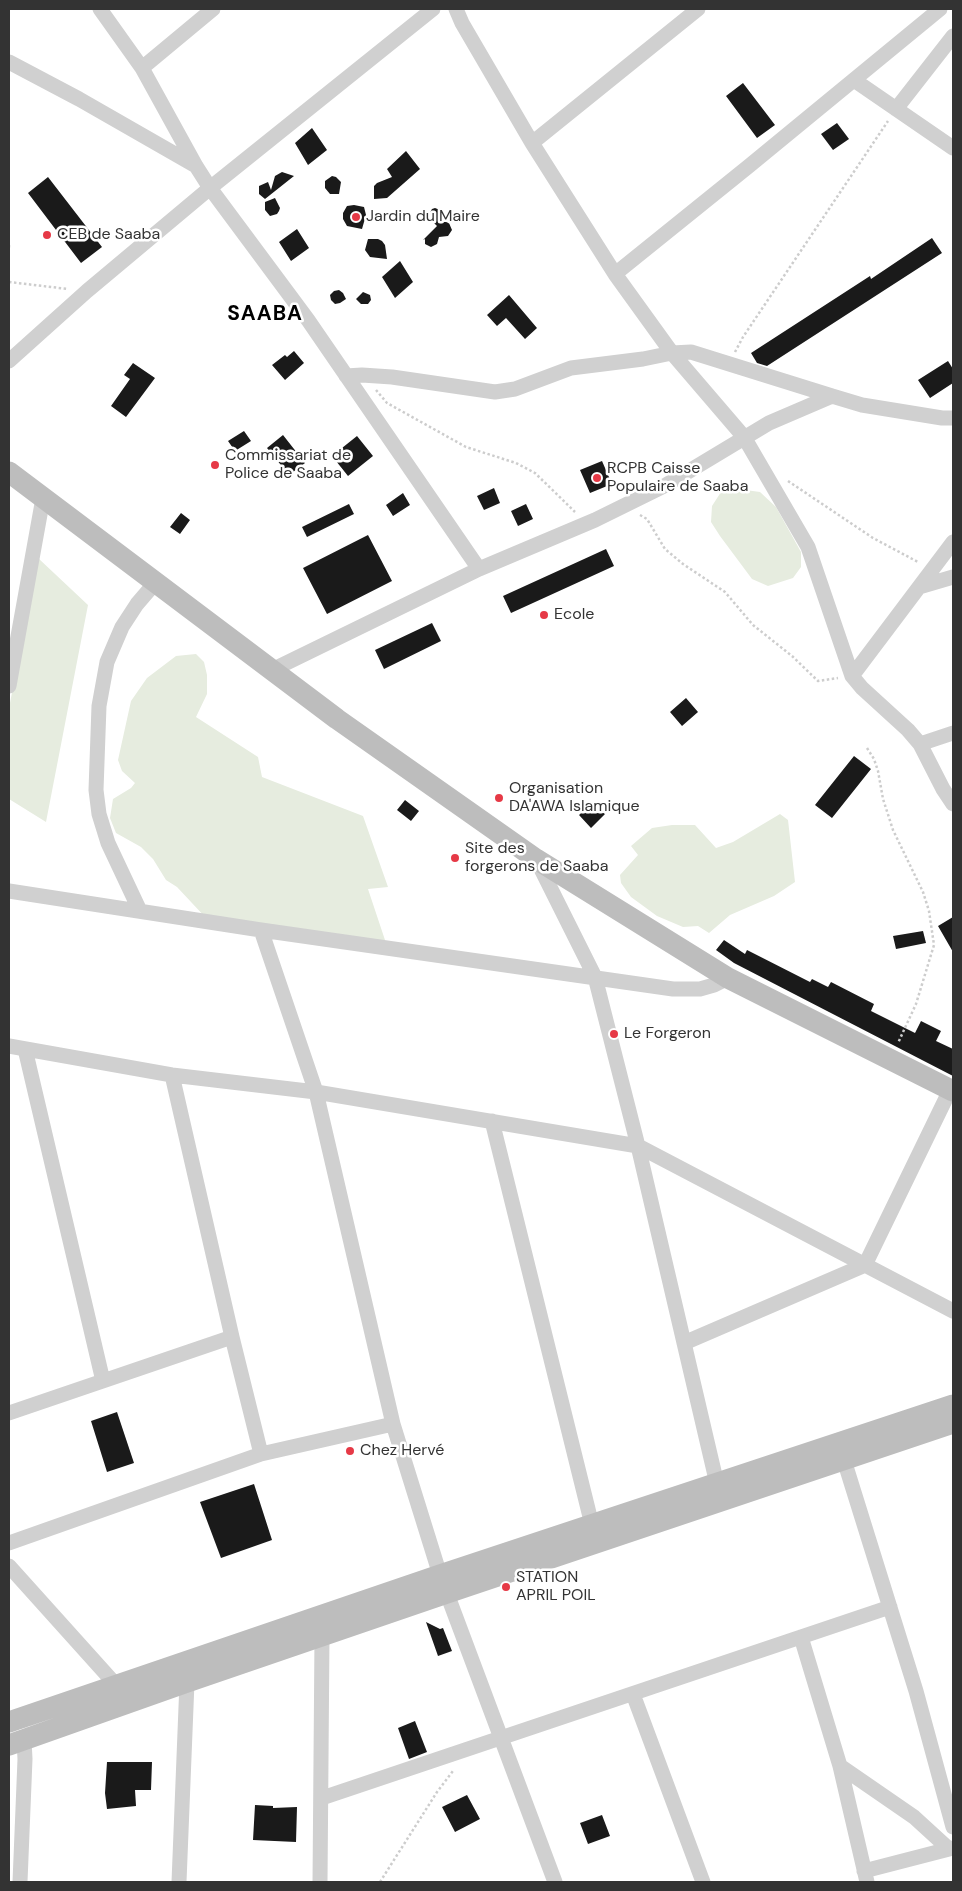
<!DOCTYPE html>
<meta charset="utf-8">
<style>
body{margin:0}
#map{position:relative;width:962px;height:1891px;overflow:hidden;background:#fff;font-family:"DM Sans",sans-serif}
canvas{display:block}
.frame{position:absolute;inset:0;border:10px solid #333;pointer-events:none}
</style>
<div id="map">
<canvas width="962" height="1891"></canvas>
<div class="frame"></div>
</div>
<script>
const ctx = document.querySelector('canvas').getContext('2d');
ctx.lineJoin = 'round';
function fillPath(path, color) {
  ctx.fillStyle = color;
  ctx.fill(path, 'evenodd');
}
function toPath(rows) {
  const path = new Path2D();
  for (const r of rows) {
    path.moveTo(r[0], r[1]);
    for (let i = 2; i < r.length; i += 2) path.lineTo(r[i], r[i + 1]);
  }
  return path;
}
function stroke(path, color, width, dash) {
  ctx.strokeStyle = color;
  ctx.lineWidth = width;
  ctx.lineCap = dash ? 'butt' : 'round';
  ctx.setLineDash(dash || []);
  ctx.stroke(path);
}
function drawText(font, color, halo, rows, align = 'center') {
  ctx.font = font + ' "DM Sans",sans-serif';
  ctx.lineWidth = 5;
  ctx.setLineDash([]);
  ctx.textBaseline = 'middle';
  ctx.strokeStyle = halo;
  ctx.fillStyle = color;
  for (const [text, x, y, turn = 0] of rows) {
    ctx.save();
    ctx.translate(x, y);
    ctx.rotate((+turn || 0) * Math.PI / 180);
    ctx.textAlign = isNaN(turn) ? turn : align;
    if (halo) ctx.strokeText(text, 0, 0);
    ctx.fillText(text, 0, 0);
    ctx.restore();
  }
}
const green = toPath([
 [731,488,760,492,776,507,801,552,801,567,793,578,768,586,752,579,720,536,711,522,712,506,721,492],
 [38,558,88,605,46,822,9,799,9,708],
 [196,654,204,662,207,675,207,694,196,717,258,757,262,777,363,816,388,887,368,889,387,946,206,918,177,887,166,880,153,859,141,847,116,833,110,818,113,799,131,788,135,783,122,771,118,760,131,701,147,678,176,656],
 [780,814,788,820,795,882,774,896,730,915,709,933,698,926,683,927,657,916,631,897,621,883,620,875,638,855,631,846,652,828,672,825,695,825,716,848,733,842]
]);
const building = toPath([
 [743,83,775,125,757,138,726,96],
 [837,123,849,139,833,150,821,134],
 [312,128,327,150,308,165,295,143],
 [406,151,420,169,387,198,374,199,374,186,377,183,392,177,387,169],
 [282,172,294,176,265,199,259,194,259,186,268,182,271,190,275,176],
 [332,176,336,177,341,182,339,194,330,194,325,188,325,181],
 [48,177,102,247,81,263,28,193],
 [275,198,280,208,279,211,277,214,270,216,265,210,265,202],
 [354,205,364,207,366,215,362,229,347,226,343,219,343,213,347,206],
 [435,208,440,210,442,221,444,219,443,221,449,223,452,230,448,236,439,237,437,244,431,247,425,244,425,239,423,240,437,226,429,218,429,214,432,209],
 [297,229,309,248,291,261,279,242],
 [932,238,942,253,767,366,757,363,751,353,870,276,871,279],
 [368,239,378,239,382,241,385,245,387,259,370,257,365,250],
 [400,261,413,282,395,298,382,277],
 [339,290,343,293,346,299,340,303,335,304,331,300,330,295,334,291],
 [363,292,370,295,371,300,368,304,361,304,356,299],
 [509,295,537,328,525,339,506,318,497,326,487,315],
 [294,351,304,363,285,380,272,365,285,355,287,357],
 [948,361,953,369,953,383,930,398,918,380],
 [133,363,155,378,126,417,111,406,130,379,124,375],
 [244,431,251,441,235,451,228,441],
 [283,435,305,463,289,475,267,448],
 [357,436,373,456,348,476,332,456],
 [602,461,612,484,590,493,580,470],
 [494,488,500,503,484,510,477,496],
 [403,493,410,505,393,516,386,505],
 [349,504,354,514,307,537,302,527],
 [526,504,533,519,518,526,511,511],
 [181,513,190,520,180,534,170,527],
 [368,535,392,581,327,614,303,568],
 [606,549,614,566,511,613,503,596],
 [432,623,441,641,384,669,375,650],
 [686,698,698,712,682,726,670,712],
 [854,756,871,769,832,818,815,805],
 [405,800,419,811,411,821,397,810],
 [593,802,605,814,591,828,579,815],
 [953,917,953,952,938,926],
 [923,931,926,943,896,949,893,936],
 [724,940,745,954,747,950,810,982,812,979,828,987,831,982,874,1004,871,1011,915,1033,921,1021,941,1031,936,1041,953,1049,953,1076,734,963,716,950],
 [117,1412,134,1463,107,1472,91,1421],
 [254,1484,272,1540,221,1558,200,1502],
 [426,1622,440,1629,443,1628,452,1651,438,1656],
 [415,1721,427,1752,409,1759,398,1728],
 [107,1762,152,1762,151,1790,135,1790,136,1806,107,1809,105,1793],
 [467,1795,480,1819,455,1832,442,1807],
 [255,1805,273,1806,273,1808,297,1807,296,1842,253,1840],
 [602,1815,610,1836,588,1844,580,1823]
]);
const path = toPath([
 [9,245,9,250],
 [9,282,68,289],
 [735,352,743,337,888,121],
 [376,390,387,403,466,447,516,463,535,473,575,512],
 [788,481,873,538,918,562],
 [640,515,647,519,665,549,683,564,725,592,753,625,792,656,818,681,838,678],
 [867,748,874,759,878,771,883,799,893,830,923,892,929,911,934,945,916,1004,898,1043],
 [380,1882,437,1792,453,1771]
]);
const street = toPath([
 [100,9,142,68,196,166,210,188,308,320,479,569],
 [456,9,462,23,532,143,615,274,672,353,744,437,808,547,852,676,862,688,908,730,920,744,943,789,953,804],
 [9,62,79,99,196,166],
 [142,68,213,9],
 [854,80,953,148],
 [896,109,953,36],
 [532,143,698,9],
 [615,274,749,166,940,9],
 [9,361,87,291,210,188,433,9],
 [346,376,362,375,392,377,495,392,515,389,571,368,643,359,672,353,691,352,832,396],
 [919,587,953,577],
 [272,670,479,569,595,520,666,485,769,423,832,396,862,405,942,418,953,418],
 [852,676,953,542],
 [9,686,43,498],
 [920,744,953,733],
 [536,859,595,977,638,1146,717,1484],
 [9,891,261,930,673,989,700,989,714,985,728,978],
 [140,911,108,843,99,814,96,790,99,706,107,662,122,627,137,604,155,583],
 [261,930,316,1092,393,1424,440,1575,555,1882],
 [9,1046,172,1075,316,1092,638,1146,953,1311],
 [25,1049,103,1381],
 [172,1075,232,1337,261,1454],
 [492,1121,592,1525],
 [684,1343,865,1265,950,1090],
 [9,1413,232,1337],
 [844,1460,916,1691,953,1827],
 [9,1543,261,1454,393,1424],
 [9,1566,116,1685],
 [801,1637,840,1766,867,1882],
 [633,1694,703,1882],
 [840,1766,914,1817,949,1849],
 [322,1798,890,1607],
 [864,1871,953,1848],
 [20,1882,25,1759,24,1740],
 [179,1882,187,1682],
 [320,1882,322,1636]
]);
const secondary = toPath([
 [9,472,337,719,536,859,728,978,953,1091],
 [9,1722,440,1575,953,1405],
 [9,1745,187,1682,447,1593,953,1423]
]);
const markers = [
 [356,217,5,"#e63946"],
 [47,235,5,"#e63946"],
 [215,465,5,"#e63946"],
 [597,478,5,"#e63946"],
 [544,615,5,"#e63946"],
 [499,798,5,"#e63946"],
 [455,858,5,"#e63946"],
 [614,1034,5,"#e63946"],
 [350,1451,5,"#e63946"],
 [506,1587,5,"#e63946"]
];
const poiNames = [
 ["Jardin du Maire",366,217],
 ["CEB de Saaba",57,235],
 ["Commissariat de",225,456],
 ["Police de Saaba",225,474],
 ["RCPB Caisse",607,469],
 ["Populaire de Saaba",607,487],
 ["Ecole",554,615],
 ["Organisation",509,789],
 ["DA'AWA Islamique",509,807],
 ["Site des",465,849],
 ["forgerons de Saaba",465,867],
 ["Le Forgeron",624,1034],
 ["Chez Hervé",360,1451],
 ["STATION",516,1578],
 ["APRIL POIL",516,1596]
];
const districtNames = [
 ["SAABA",265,314]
];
fillPath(green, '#e6ecdf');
fillPath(building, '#1a1a1a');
stroke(path, '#cdcdcd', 2.5, [2.5, 2.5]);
stroke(street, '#d0d0d0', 15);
stroke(secondary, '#bdbdbd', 21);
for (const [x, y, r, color] of markers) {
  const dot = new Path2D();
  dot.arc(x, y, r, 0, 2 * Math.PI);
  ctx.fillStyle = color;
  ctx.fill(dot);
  stroke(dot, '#fff', 2);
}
drawText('16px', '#333', '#fff', poiNames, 'left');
ctx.letterSpacing = '1px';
drawText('bold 21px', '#000', '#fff', districtNames);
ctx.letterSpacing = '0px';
</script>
